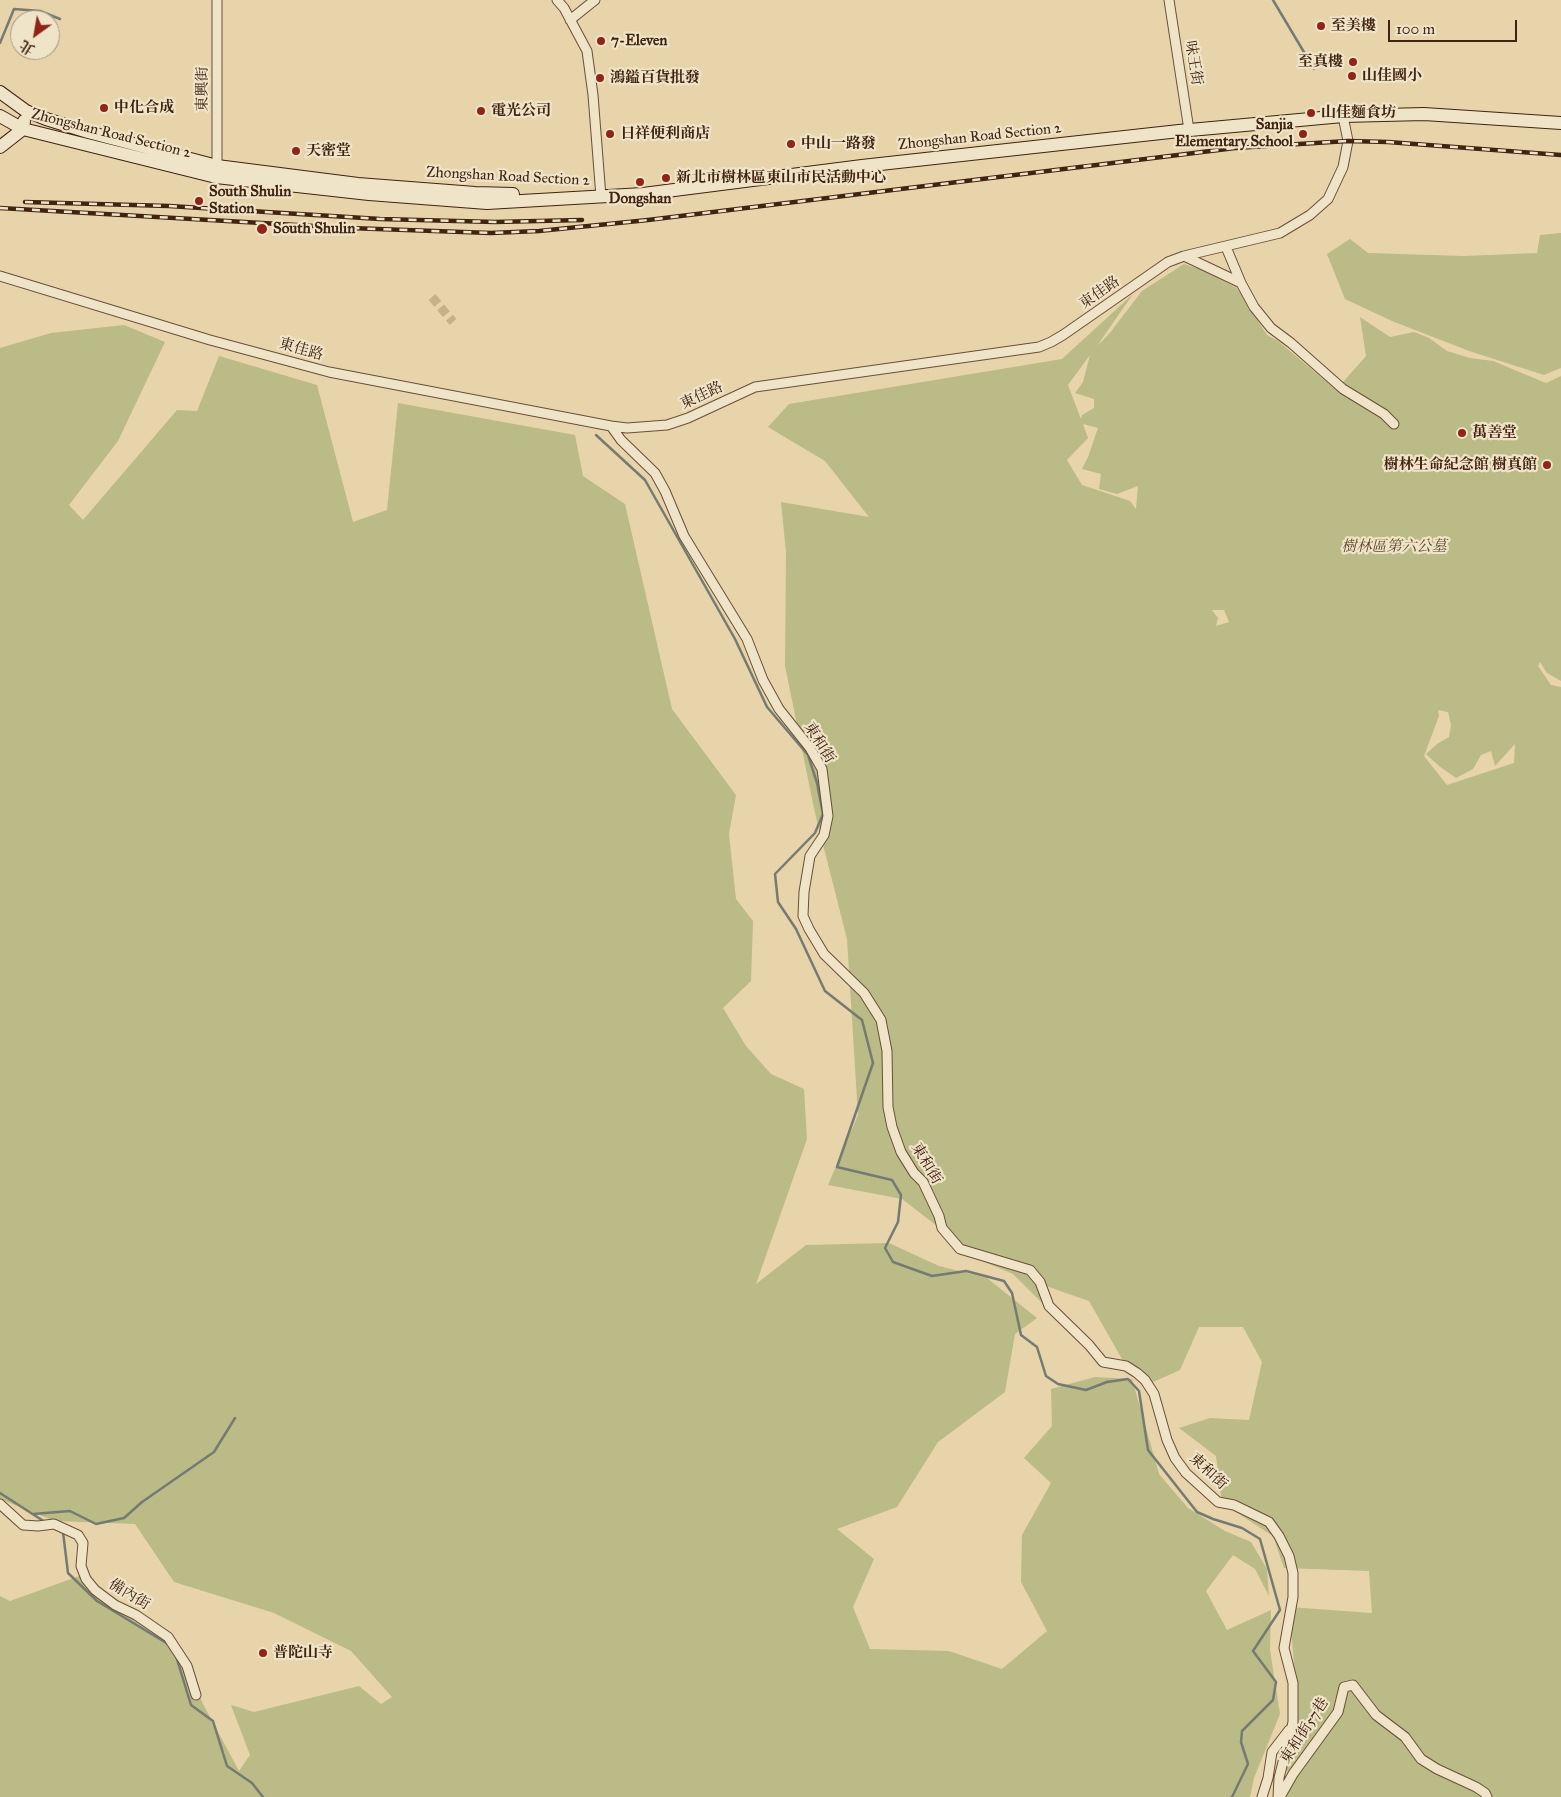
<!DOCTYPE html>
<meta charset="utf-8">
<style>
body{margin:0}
#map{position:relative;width:1561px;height:1797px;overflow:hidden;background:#e7d4ab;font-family:"IM FELL Great Primer","Noto Serif TC",serif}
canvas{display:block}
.north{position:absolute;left:10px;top:10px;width:50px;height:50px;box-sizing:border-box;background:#efe3c8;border:1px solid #a9967f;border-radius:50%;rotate:212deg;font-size:14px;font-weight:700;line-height:20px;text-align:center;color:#412311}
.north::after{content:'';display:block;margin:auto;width:18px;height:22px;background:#8f2418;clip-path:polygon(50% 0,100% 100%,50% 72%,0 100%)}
.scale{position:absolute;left:1388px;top:20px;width:129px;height:22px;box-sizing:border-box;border:2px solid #412311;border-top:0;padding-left:6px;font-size:15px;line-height:18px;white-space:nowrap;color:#412311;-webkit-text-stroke:4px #efe3c8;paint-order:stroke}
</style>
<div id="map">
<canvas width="1561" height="1797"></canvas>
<div class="north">北</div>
<div class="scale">100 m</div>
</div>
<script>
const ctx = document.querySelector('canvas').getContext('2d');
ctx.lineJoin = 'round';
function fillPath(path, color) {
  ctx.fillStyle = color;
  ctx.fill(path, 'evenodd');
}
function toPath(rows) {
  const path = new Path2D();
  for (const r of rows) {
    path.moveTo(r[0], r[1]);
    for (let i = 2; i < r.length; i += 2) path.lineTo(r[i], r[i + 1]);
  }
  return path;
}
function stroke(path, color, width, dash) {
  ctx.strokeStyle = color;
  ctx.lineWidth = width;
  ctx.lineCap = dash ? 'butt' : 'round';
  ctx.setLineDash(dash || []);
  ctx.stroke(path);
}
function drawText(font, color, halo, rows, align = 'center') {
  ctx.font = font + ' "IM FELL Great Primer","Noto Serif TC",serif';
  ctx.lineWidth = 4.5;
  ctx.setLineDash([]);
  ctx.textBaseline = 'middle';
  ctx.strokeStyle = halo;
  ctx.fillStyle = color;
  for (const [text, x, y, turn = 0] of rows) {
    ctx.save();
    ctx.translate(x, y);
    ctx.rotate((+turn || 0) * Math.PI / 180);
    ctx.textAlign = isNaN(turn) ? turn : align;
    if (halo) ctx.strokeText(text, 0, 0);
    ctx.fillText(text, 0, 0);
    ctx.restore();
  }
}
const green = toPath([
 [1561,233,1561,368,1544,375,1469,351,1392,321,1345,299,1327,254,1350,239,1368,253,1464,256,1537,253,1540,235],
 [1184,264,1202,270,1237,288,1267,335,1278,341,1336,390,1366,356,1360,317,1390,337,1414,332,1429,338,1447,351,1470,358,1493,361,1546,383,1561,376,1561,681,1547,673,1540,662,1538,666,1551,685,1561,687,1561,1797,1285,1797,1288,1776,1285,1754,1296,1686,1289,1607,1372,1613,1369,1571,1284,1568,1273,1536,1222,1503,1216,1456,1179,1428,1210,1418,1249,1420,1262,1362,1243,1327,1199,1327,1180,1370,1151,1383,1122,1359,1089,1301,1046,1286,1045,1306,1013,1274,961,1252,941,1229,902,1199,828,1185,858,1115,847,939,815,813,785,666,786,552,781,502,869,517,825,461,768,427,789,404,1062,359,1133,294,1097,346,1109,334,1142,291],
 [1090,355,1083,382,1075,393,1094,399,1094,408,1082,415,1081,419,1068,385],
 [1083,424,1098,428,1088,457,1082,469,1101,474,1099,489,1117,494,1138,486,1136,509,1130,501,1082,485,1067,460,1088,438],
 [1212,610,1224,610,1229,622,1216,626,1218,618],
 [1438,710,1448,712,1451,725,1449,737,1437,744,1426,754,1439,766,1456,778,1473,769,1481,755,1491,751,1495,766,1515,744,1514,763,1447,785,1424,756,1439,716],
 [124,325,165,342,118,441,69,505,83,520,177,410,197,411,219,356,317,385,353,522,387,510,398,403,575,435,583,476,625,504,672,709,736,795,729,834,736,899,753,921,751,981,723,1008,746,1046,771,1074,804,1089,807,1139,756,1284,806,1245,889,1243,939,1266,987,1278,1037,1318,1015,1334,1005,1392,938,1442,897,1507,837,1529,874,1559,853,1607,870,1649,949,1651,1002,1669,1047,1631,1021,1582,1022,1535,1051,1483,1024,1458,1052,1426,1051,1389,1095,1377,1132,1379,1159,1474,1188,1508,1225,1531,1251,1542,1267,1569,1269,1596,1255,1569,1233,1555,1206,1591,1227,1630,1271,1610,1270,1650,1280,1714,1254,1778,1250,1797,0,1797,0,1596,10,1601,82,1575,177,1645,203,1704,239,1771,250,1755,231,1705,254,1712,359,1686,381,1704,392,1697,351,1651,274,1613,174,1582,135,1524,55,1521,0,1499,0,348,51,333]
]);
const stream = toPath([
 [1273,0,1314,69],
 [0,43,14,9,40,11,60,19],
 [596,435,645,480,735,639,767,707,808,755,817,783,823,814,815,833,775,874,778,902,796,929,825,991,862,1020,873,1063,837,1167,892,1180,901,1195,898,1222,885,1248,893,1262,932,1276,966,1271,1004,1281,1012,1293,1021,1335,1037,1347,1046,1376,1058,1384,1086,1390,1107,1382,1128,1379,1139,1391,1148,1450,1197,1512,1213,1519,1242,1528,1260,1539,1280,1610,1253,1651,1276,1682,1273,1700,1242,1731,1241,1742,1248,1764,1232,1797],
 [0,1493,45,1522],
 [33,1514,70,1511,96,1524,124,1518,142,1502,214,1452,235,1418],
 [60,1531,63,1532,68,1573,97,1601,168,1644],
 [176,1656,191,1705,213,1721,227,1766,252,1783,263,1797]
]);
const streetTunnel = toPath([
 [432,297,453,322]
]);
const street = toPath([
 [217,0,217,170],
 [557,0,564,8,587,51,593,95,601,197],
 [1169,0,1189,130],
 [570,20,595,0],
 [1226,247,1241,283,1254,307,1271,328,1291,343,1343,389,1384,414,1394,424],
 [1184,256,1241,283],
 [0,276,210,340,329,372,611,426,627,428,667,425,688,418,755,387,1039,347,1051,342,1063,335,1168,262,1184,256,1280,233,1310,215,1328,199,1343,167,1348,141,1343,116],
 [611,426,621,440,655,473,665,491,684,536,747,639,763,680,779,709,810,748,822,769,828,816,824,835,810,856,804,892,803,916,809,929,824,954,864,993,881,1020,887,1051,888,1107,892,1127,901,1152,914,1173,923,1182,939,1216,942,1228,960,1249,1030,1270,1040,1282,1049,1306,1089,1345,1103,1362,1126,1366,1137,1373,1145,1380,1154,1394,1167,1440,1175,1458,1186,1473,1218,1502,1234,1505,1269,1522,1279,1536,1289,1556,1293,1573,1293,1597,1284,1648,1293,1683,1293,1722,1279,1778,1278,1797],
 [0,1504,23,1525,38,1526,54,1524,78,1535,83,1543,81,1566,86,1579,95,1590,115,1605,136,1615,168,1637,187,1666,196,1695],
 [1262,1797,1268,1778,1272,1752,1289,1730],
 [1280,1797,1293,1774,1338,1712,1344,1687,1353,1685,1376,1715,1405,1737,1421,1759,1437,1769,1476,1787,1485,1793,1487,1797]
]);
const secondary = toPath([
 [0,92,26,111,46,119,88,132,217,166,358,184,475,193,513,194],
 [0,116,23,129,216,177,369,194,487,203,643,194,862,166,1179,131,1343,116,1424,114,1561,123],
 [0,147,23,129,24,121]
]);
const rail = toPath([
 [25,202,169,206,380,219,495,222,582,220],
 [0,208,349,228,491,233,539,231,648,220,1235,148,1348,141,1388,142,1561,155]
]);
const markers = [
 [1321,26,5,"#8f2418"],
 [601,41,5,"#8f2418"],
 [1353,62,5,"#8f2418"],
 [1352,76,5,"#8f2418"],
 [600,78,5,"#8f2418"],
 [104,108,5,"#8f2418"],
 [481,111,5,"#8f2418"],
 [1311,113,5,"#8f2418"],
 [610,134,5,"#8f2418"],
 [1303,134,5,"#8f2418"],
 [791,144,5,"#8f2418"],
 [296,151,5,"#8f2418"],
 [666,178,5,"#8f2418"],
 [640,182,5,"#8f2418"],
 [199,201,5,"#8f2418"],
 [262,229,6,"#8f2418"],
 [1462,433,5,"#8f2418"],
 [1547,465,5,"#8f2418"],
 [263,1653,5,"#8f2418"]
];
const poiNames = [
 ["至美樓",1331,26],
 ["7-Eleven",611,41],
 ["至真樓",1343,62,"right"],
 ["山佳國小",1362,76],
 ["鴻鎰百貨批發",610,78],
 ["中化合成",114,108],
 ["電光公司",491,111],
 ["山佳麵食坊",1321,113],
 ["Sanjia",1293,125,"right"],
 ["Elementary School",1293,142,"right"],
 ["日祥便利商店",620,134],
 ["中山一路發",801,144],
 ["天密堂",306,151],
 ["新北市樹林區東山市民活動中心",676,178],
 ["South Shulin",209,192],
 ["Station",209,209],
 ["Dongshan",640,199,"center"],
 ["South Shulin",273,229],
 ["萬善堂",1472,433],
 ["樹林生命紀念館 樹真館",1537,465,"right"],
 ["普陀山寺",273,1653]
];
const streetNames = [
 ["味王街",1193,63,81],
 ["東興街",203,89,-90],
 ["Zhongshan Road Section 2",111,134,14],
 ["Zhongshan Road Section 2",980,137,-6],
 ["Zhongshan Road Section 2",508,177,3],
 ["東佳路",1100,293,-35],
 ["東佳路",301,350,16],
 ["東佳路",702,396,-25],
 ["東和街",819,743,58],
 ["東和街",926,1164,59],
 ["東和街",1208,1472,43],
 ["備內街",129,1595,31],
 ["東和街57巷",1305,1731,-57]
];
const parkNames = [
 ["樹林區第六公墓",1394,547]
];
fillPath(green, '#babb86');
stroke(stream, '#767b72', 2.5);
stroke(streetTunnel, '#c6b18c', 9, [9, 4.5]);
stroke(street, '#6a4f38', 11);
stroke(secondary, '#412311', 14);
stroke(street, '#efe3c8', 9);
stroke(secondary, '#efe3c8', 12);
stroke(rail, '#412311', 4.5);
stroke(rail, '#efe3c8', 2.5, [8]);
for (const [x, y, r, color] of markers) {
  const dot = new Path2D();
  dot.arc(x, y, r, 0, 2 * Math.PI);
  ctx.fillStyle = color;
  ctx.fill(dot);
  stroke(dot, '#efe3c8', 2);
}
drawText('bold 15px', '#412311', '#efe3c8', poiNames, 'left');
drawText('15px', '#412311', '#efe3c8', streetNames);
drawText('italic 15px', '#5f492e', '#efe3c8', parkNames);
</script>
